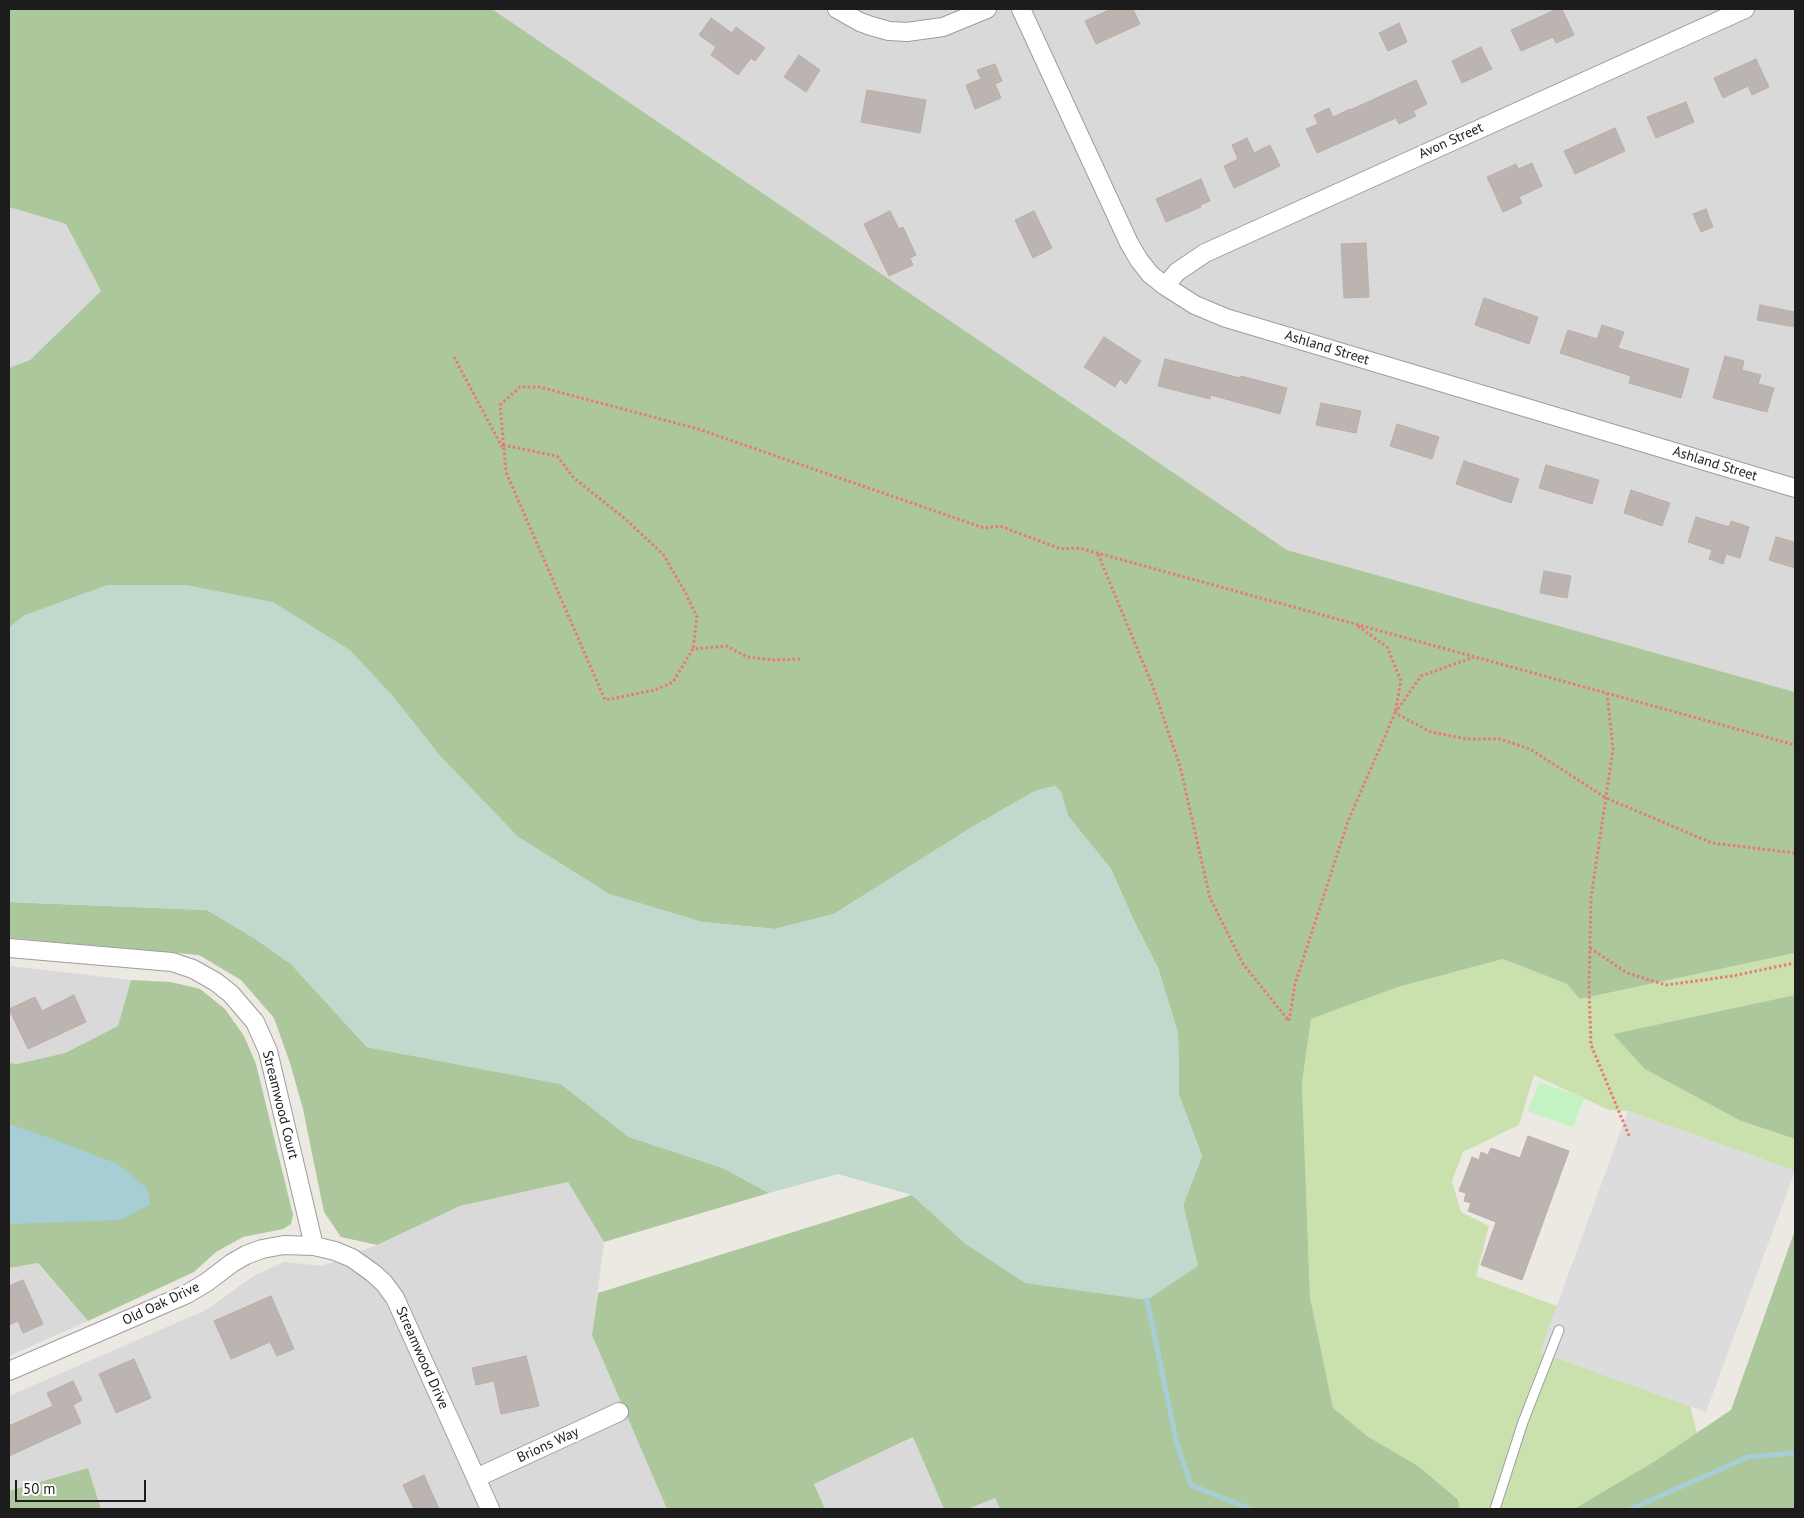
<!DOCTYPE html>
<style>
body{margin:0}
#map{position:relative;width:1804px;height:1518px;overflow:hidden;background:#ece8e2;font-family:"PT Sans",sans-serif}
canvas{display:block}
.frame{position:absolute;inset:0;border:10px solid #1c1c1c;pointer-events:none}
.scale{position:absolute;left:15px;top:1480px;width:131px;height:22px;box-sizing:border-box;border:2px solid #1c1c1c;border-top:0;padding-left:6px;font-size:15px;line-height:18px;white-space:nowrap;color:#1c1c1c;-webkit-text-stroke:4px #fff;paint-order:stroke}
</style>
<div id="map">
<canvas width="1804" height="1518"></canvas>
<div class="frame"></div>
<div class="scale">50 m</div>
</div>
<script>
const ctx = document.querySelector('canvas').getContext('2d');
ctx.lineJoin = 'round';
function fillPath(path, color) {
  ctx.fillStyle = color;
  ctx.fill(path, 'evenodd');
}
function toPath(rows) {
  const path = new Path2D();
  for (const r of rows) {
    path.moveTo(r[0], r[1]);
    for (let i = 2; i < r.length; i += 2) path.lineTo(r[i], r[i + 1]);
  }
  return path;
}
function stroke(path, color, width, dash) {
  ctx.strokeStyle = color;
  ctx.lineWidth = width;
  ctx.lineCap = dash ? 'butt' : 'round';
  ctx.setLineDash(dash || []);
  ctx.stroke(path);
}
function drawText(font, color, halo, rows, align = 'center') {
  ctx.font = font + ' "PT Sans",sans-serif';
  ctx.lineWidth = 5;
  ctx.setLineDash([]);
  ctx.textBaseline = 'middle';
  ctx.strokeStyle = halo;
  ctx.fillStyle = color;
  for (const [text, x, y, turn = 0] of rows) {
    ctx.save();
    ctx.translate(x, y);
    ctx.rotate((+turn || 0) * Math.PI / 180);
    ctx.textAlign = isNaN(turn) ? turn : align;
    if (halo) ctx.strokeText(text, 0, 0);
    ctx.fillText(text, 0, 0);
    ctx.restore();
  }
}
const residential = toPath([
 [492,9,1795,9,1795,692,1287,550],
 [9,207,66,224,101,291,30,360,9,368],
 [9,966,131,980,118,1026,65,1053,17,1064,9,1063],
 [568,1182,604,1242,592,1335,667,1509,101,1509,88,1468,9,1491,9,1396,206,1310,255,1275,284,1262,323,1266,377,1245,460,1206],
 [37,1263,88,1321,9,1356,9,1268],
 [914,1437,944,1509,825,1509,814,1484],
 [995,1498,1000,1509,968,1509]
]);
const grass = toPath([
 [1795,953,1795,995,1613,1034,1741,1121,1795,1139,1795,1171,1628,1111,1609,1110,1534,1075,1519,1125,1463,1152,1452,1181,1461,1212,1489,1226,1476,1276,1557,1306,1540,1352,1690,1406,1697,1433,1655,1461,1574,1509,1460,1509,1458,1498,1418,1466,1367,1436,1333,1409,1310,1297,1302,1083,1311,1019,1398,987,1503,959,1567,984,1581,999]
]);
const forest = toPath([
 [9,9,492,9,1287,550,1795,692,1795,953,1580,999,1567,984,1503,959,1398,987,1311,1019,1302,1083,1310,1297,1333,1408,1367,1436,1418,1466,1458,1499,1460,1509,1000,1509,995,1498,968,1509,944,1509,913,1437,814,1484,825,1509,667,1509,592,1335,598,1293,912,1195,967,1245,1198,1266,1183,1205,1202,1156,1179,1095,1178,1033,1158,968,1133,919,1111,869,1068,816,1061,792,1055,786,1035,791,969,829,834,914,775,929,702,922,609,894,518,837,440,756,390,693,25,615,9,628,9,368,30,360,101,291,66,224,9,207],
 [9,902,207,910,254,938,291,964,367,1047,561,1084,629,1137,723,1168,769,1193,604,1242,568,1182,460,1206,377,1245,341,1237,324,1212,303,1109,290,1063,274,1018,241,980,199,955,9,938],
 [131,980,171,982,200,989,225,1009,244,1036,256,1064,293,1215,291,1224,283,1229,243,1237,216,1252,194,1272,88,1321,38,1263,9,1268,9,1063,17,1064,65,1053,118,1026],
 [1795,995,1795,1139,1741,1121,1645,1069,1613,1034],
 [1795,1230,1795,1509,1574,1509,1655,1461,1731,1410],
 [88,1468,101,1509,9,1509,9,1491]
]);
const wetland = toPath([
 [107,585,186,585,273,602,350,650,390,693,440,756,518,837,609,894,702,922,775,929,834,914,969,829,1035,791,1055,786,1061,792,1068,816,1111,869,1133,919,1158,968,1178,1033,1179,1095,1202,1156,1183,1205,1198,1266,1147,1300,1025,1283,967,1245,912,1195,838,1174,769,1193,723,1168,629,1137,561,1084,367,1047,291,964,254,938,207,910,9,902,9,628,25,615]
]);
const park = toPath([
 [1539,1082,1584,1098,1573,1127,1528,1111]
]);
const parking = toPath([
 [1628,1111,1795,1171,1706,1412,1540,1352]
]);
const water = toPath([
 [9,1124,47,1137,118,1164,147,1188,150,1204,121,1220,9,1224]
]);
const stream = toPath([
 [1147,1300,1177,1444,1191,1485,1250,1509],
 [1631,1509,1748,1457,1795,1453]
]);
const building = toPath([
 [1111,9,1133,9,1140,24,1096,44,1085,21,1111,9],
 [1557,9,1562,9,1574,35,1556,43,1553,37,1521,51,1511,30,1557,9],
 [711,18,732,33,736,27,765,48,755,61,751,58,738,75,711,55,716,47,699,35,711,18],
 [1399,23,1407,42,1388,51,1379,33,1399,23],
 [1481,47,1492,69,1462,83,1452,61,1481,47],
 [799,55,820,70,806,92,784,77,799,55],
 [1756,59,1769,87,1752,95,1748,86,1723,98,1714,78,1756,59],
 [995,64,1002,81,995,84,1001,98,975,109,966,85,981,79,977,70,995,64],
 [1416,80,1427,104,1413,111,1416,116,1399,124,1396,118,1317,153,1306,129,1318,124,1314,115,1329,108,1333,117,1350,109,1350,110,1416,80],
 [867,90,926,100,920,133,861,122,867,90],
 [1686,102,1694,122,1656,138,1647,117,1686,102],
 [1615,128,1625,151,1575,174,1564,151,1615,128],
 [1247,138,1254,153,1270,145,1280,166,1234,188,1224,166,1238,159,1232,145,1247,138],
 [1532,163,1542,186,1519,197,1522,203,1503,212,1487,177,1516,164,1518,169,1532,163],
 [1201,179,1210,201,1200,205,1201,207,1166,222,1156,199,1201,179],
 [1706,209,1713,227,1701,232,1693,214,1706,209],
 [890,211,899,229,903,227,916,255,910,258,913,265,889,276,864,224,890,211],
 [1034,211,1052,248,1033,258,1015,220,1034,211],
 [1366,243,1369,297,1344,298,1341,244,1366,243],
 [1484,298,1538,317,1529,344,1475,325,1484,298],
 [1760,305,1795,312,1795,327,1757,320,1760,305],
 [1602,325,1624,332,1618,348,1689,369,1681,398,1629,383,1631,376,1560,353,1568,330,1597,339,1602,325],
 [1104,337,1141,361,1126,384,1120,379,1115,387,1084,367,1104,337],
 [1725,356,1744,361,1742,370,1761,375,1758,384,1774,388,1767,412,1713,398,1725,356],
 [1165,359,1240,378,1241,376,1287,388,1280,414,1211,395,1210,399,1158,386,1165,359],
 [1321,403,1361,411,1356,433,1316,425,1321,403],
 [1397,424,1439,437,1432,459,1390,446,1397,424],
 [1464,461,1519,479,1511,503,1456,484,1464,461],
 [1546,465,1599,480,1592,504,1539,488,1546,465],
 [1631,490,1670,503,1662,526,1624,513,1631,490],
 [1696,517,1729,527,1731,521,1749,527,1740,558,1726,554,1723,564,1709,559,1712,550,1688,542,1696,517],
 [1776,537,1795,542,1795,568,1769,560,1776,537],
 [1544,571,1571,576,1567,598,1540,593,1544,571],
 [74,995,86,1022,28,1049,9,1009,35,997,42,1011,74,995],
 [1528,1136,1569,1151,1522,1280,1481,1265,1496,1222,1468,1211,1471,1203,1464,1201,1466,1193,1459,1191,1472,1157,1479,1160,1481,1152,1488,1155,1491,1148,1520,1158,1528,1136],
 [23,1280,43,1324,23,1333,18,1321,9,1325,9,1286,23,1280],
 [271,1296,294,1349,277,1356,270,1342,231,1359,214,1321,271,1296],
 [526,1356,539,1406,501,1414,494,1381,476,1385,472,1368,526,1356],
 [134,1359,151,1398,116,1413,99,1374,134,1359],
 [73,1381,82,1400,73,1405,81,1423,9,1456,9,1426,53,1406,47,1393,73,1381],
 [424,1475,439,1509,414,1509,403,1485,424,1475]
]);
const path = toPath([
 [454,357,502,447],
 [503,445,557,456,574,478,624,518,663,554,685,592,697,617,693,649],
 [1098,554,1153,687,1180,766,1210,898,1243,964,1289,1021,1295,984,1348,821,1395,713,1431,732,1467,739,1500,739,1530,749,1606,798,1712,843,1795,853],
 [1358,626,1387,647,1401,681,1395,713,1421,676,1474,657],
 [800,659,774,660,747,657,727,646,693,649,673,682,655,690,605,700,506,472,500,405,520,387,540,387,698,429,984,528,1000,526,1061,549,1079,548,1795,745],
 [1607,693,1613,749,1591,898,1589,989,1591,1045,1630,1138],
 [1590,948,1627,973,1666,985,1732,976,1795,963]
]);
const service = toPath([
 [1495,1509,1523,1422,1559,1330]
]);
const minor = toPath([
 [837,9,860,22,871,26,889,31,907,32,943,27,987,9],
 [1021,9,1129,243,1139,260,1150,274,1165,286,1195,305,1226,318,1795,488],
 [1165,286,1177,272,1205,253,1745,9],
 [9,948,172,962,193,969,216,982,231,994,255,1022,268,1051,314,1246],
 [9,1371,187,1294,207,1282,232,1263,246,1255,262,1249,284,1245,314,1246,335,1251,352,1258,373,1273,384,1283,395,1298,490,1509],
 [476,1478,619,1412]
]);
const streetNames = [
 ["Avon Street",1451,141,-24],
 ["Ashland Street",1327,348,17],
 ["Ashland Street",1715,464,17],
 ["Streamwood Court",280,1105,76],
 ["Old Oak Drive",161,1304,-25],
 ["Streamwood Drive",422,1358,66],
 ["Brions Way",548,1445,-25]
];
fillPath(residential, '#dad9d9');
fillPath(grass, '#cbe1ad');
fillPath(forest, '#acc79b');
fillPath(wetland, '#c1d8cc');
fillPath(park, '#c3f2c3');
fillPath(parking, '#dcdcdc');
fillPath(water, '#a7ced5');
stroke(stream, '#a7ced5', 5);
fillPath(building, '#bcb4b0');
stroke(building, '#bcaea7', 1);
stroke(service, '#9d9d9d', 11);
stroke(minor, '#9d9d9d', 20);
stroke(path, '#e97976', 3, [2.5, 2.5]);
stroke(service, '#fff', 9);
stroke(minor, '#fff', 18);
drawText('14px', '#1c1c1c', '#fff', streetNames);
</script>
